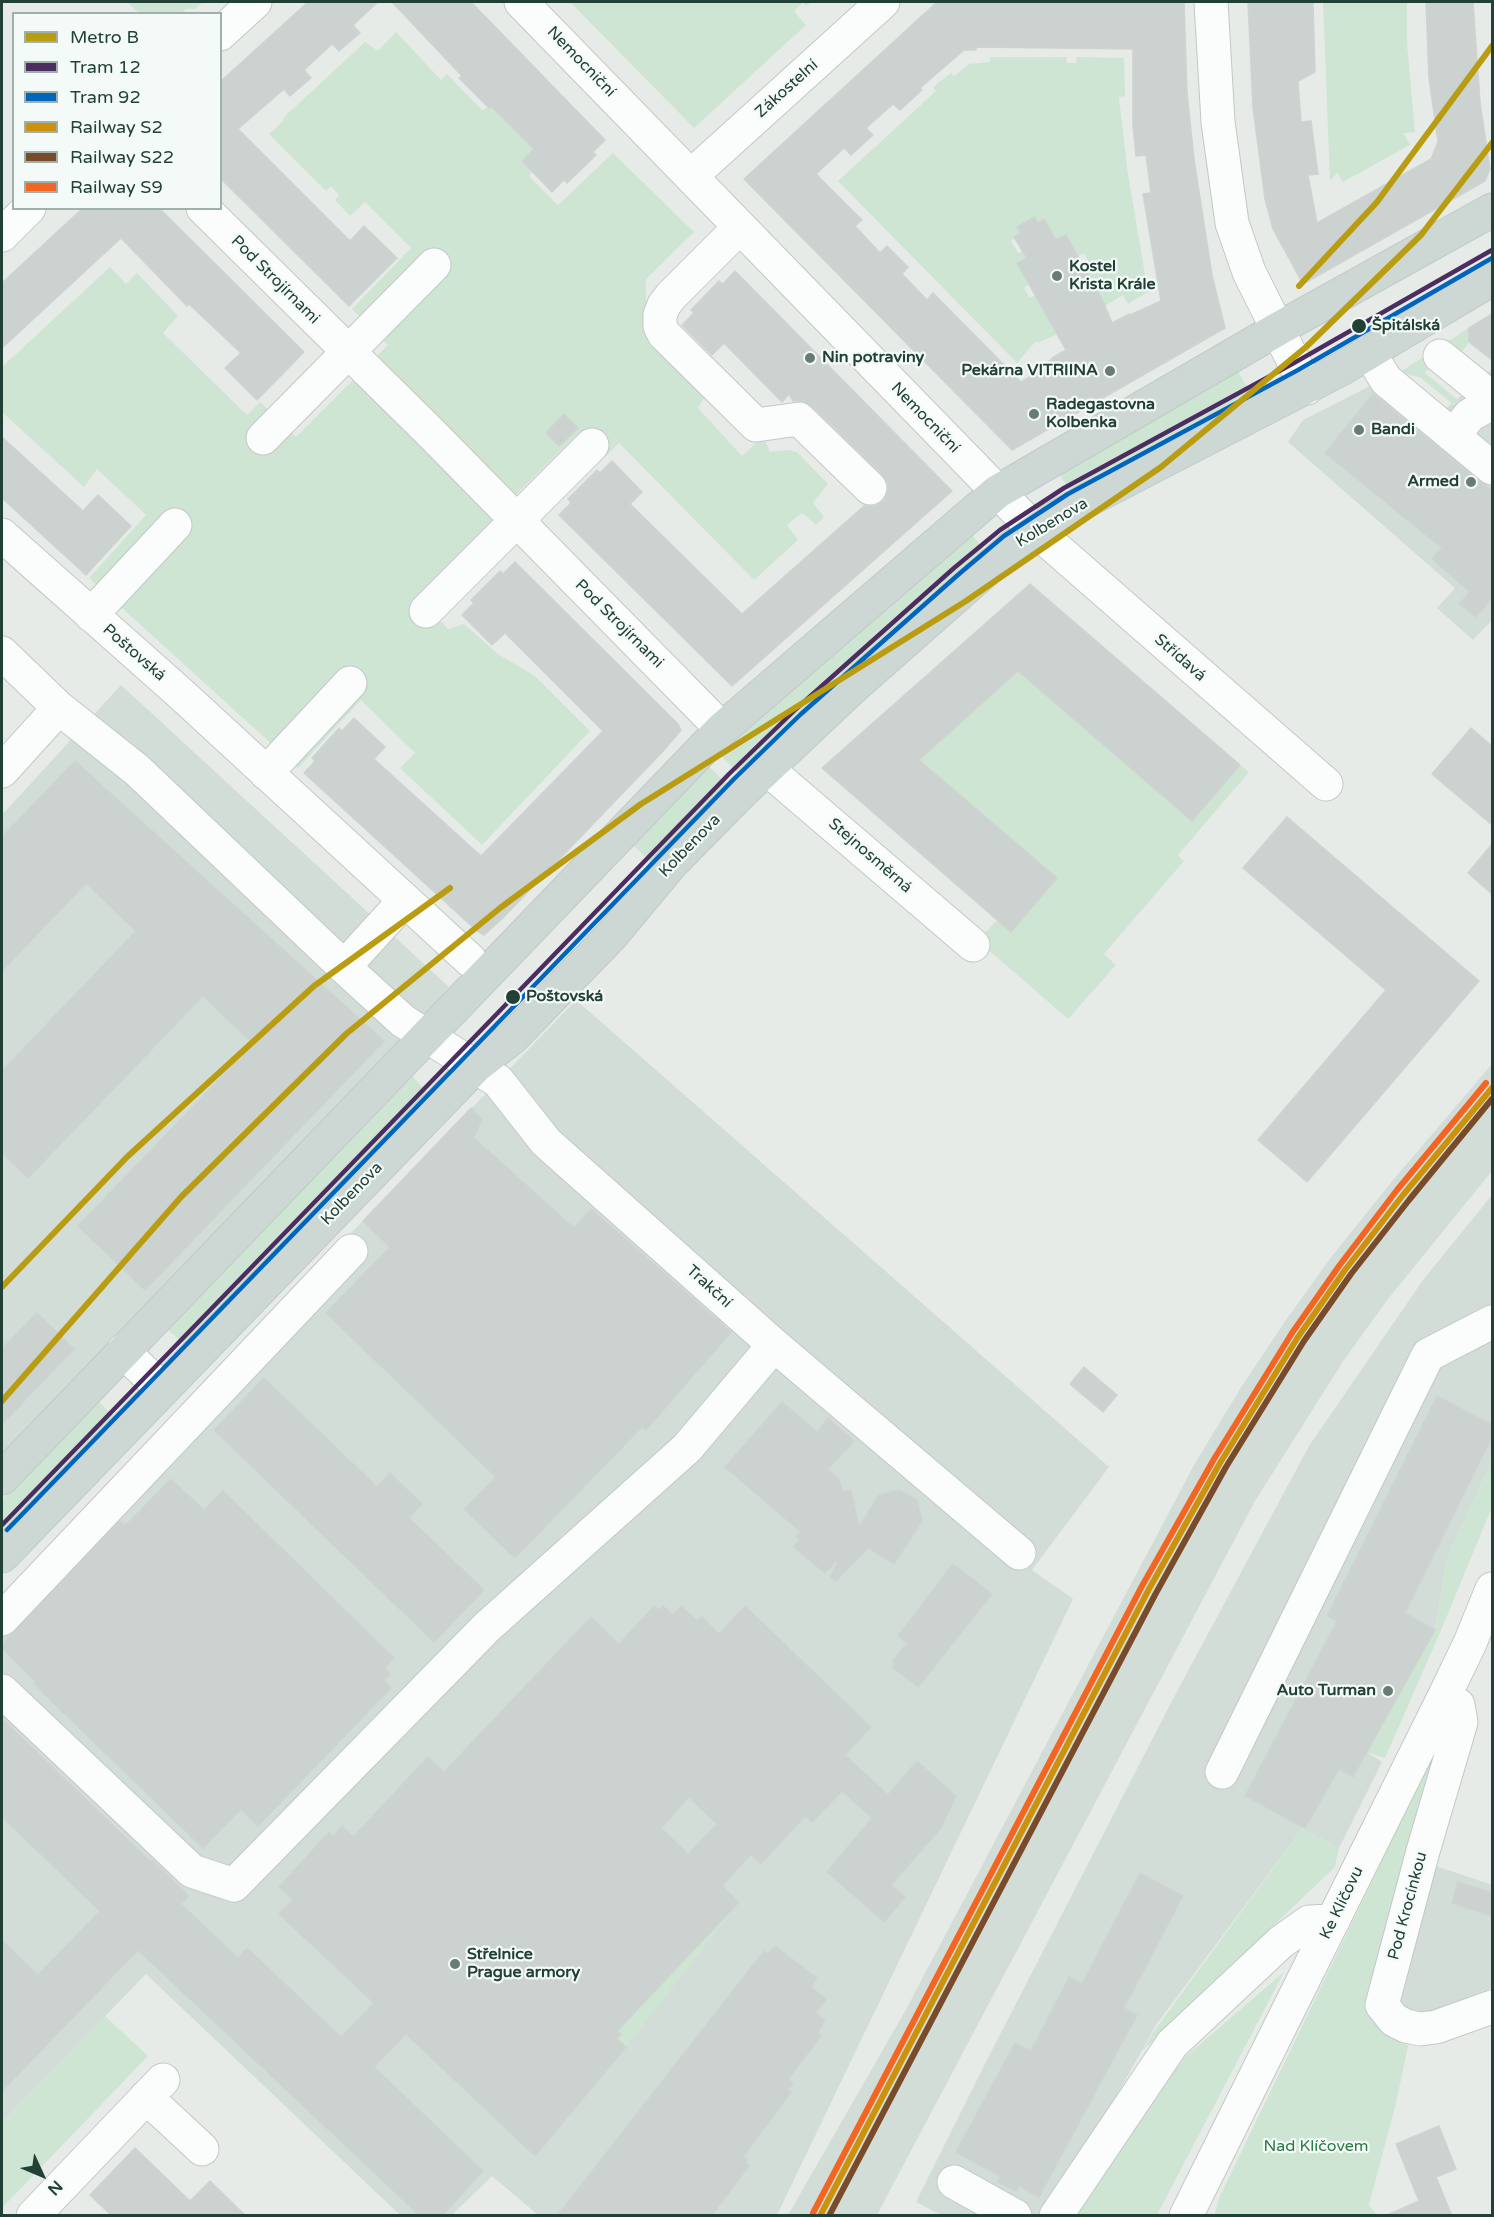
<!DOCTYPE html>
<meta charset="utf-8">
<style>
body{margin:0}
#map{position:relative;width:1494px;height:2217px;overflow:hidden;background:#e6ebe8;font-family:"Varela Round",sans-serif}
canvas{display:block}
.frame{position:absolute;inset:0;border:3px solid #214036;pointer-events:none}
.legend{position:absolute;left:12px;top:12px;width:210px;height:198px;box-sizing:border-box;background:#f4faf7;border:2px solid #a0b0aa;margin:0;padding:8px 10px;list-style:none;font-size:18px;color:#214036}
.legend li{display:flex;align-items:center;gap:12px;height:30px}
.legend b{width:30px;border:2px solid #a0b0aa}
.north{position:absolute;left:12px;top:2145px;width:60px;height:60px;-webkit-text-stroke:4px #f4faf7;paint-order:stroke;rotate:134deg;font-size:16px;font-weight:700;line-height:24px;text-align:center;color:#214036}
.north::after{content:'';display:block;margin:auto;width:21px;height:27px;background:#214036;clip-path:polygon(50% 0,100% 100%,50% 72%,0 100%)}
</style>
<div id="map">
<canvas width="1494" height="2217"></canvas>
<div class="frame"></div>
<ul class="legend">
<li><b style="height:8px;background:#ba9c10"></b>Metro B</li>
<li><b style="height:8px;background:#4c2d5f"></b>Tram 12</li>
<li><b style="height:8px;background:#0065bd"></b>Tram 92</li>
<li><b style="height:8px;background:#cc920b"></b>Railway S2</li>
<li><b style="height:8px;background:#7a4b2a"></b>Railway S22</li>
<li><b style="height:8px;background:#f26522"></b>Railway S9</li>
</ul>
<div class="north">N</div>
</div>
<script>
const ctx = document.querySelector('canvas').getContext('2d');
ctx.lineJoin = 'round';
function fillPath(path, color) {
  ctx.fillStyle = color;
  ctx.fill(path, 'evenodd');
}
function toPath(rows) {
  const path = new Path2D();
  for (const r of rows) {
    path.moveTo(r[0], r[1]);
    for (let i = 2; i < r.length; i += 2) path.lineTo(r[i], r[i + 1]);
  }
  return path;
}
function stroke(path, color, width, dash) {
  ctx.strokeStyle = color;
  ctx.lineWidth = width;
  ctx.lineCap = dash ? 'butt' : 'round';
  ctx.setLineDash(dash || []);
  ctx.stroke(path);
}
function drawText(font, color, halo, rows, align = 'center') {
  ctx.font = font + ' "Varela Round",sans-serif';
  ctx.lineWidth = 4.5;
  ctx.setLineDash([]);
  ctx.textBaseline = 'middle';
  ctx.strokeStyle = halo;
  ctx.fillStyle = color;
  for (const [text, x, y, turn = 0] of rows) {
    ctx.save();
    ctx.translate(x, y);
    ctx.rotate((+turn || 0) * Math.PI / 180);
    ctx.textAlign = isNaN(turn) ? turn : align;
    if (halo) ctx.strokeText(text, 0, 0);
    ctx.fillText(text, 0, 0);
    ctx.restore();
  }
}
const built = toPath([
 [1492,369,1492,620,1473,640,1437,608,1455,588,1288,442,1303,420,1376,383,1428,424],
 [121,685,449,987,404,1038,2,1455,2,815],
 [576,1000,1109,1467,1032,1570,1073,1599,777,2215,538,2215,492,2176,452,2215,400,2215,146,1974,2,2123,2,1595],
 [1492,1064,1492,1171,1388,1299,1344,1360,1255,1501,877,2215,788,2215,904,2013,1194,1465,1240,1389,1286,1320,1332,1256,1393,1180],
 [1492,1195,1492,1461,1447,1559,1435,1630,1367,1752,1382,1762,1339,1848,1302,1829,1156,2025,1059,2200,1076,2215,941,2215,916,2202,990,2054,1174,1697,1309,1446,1423,1280],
 [1433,1865,1492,1885,1492,1988,1414,2018,1395,2001]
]);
const green = toPath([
 [127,2,203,2,195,9,186,9,181,14,139,13],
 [570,2,812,2,806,6,803,3,794,11,806,25,694,128],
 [1323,2,1407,2,1407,43,1415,132,1403,133,1410,145,1343,182,1337,173,1330,181],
 [396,32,441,80,447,74,482,110,491,106,535,148,522,161,532,172,529,176,558,205,613,153,694,232,646,279,646,334,707,393,698,408,742,456,763,436,770,452,788,450,797,452,828,484,813,503,824,517,816,525,802,513,787,525,798,540,754,580,619,443,606,456,581,431,495,515,483,534,418,596,448,629,464,624,498,654,535,676,590,731,482,845,400,768,415,753,361,700,298,768,89,578,146,515,97,469,84,487,2,412,2,367,110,267,126,284,137,273,178,316,163,333,247,415,260,402,296,437,388,345,352,309,411,248,365,202,350,216,335,200,339,195,331,186,326,191,269,134,284,120,283,118,365,42,378,51],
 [990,57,1066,57,1067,63,1076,63,1077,57,1124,58,1125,96,1119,97,1127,168,1148,292,1128,304,1123,295,1105,306,1085,267,1090,264,1084,253,1078,256,1066,235,1056,240,1045,220,1038,223,1034,217,1018,227,1021,233,1011,241,1018,253,1023,251,1026,258,1017,263,1029,284,1024,288,1030,298,1035,295,1054,329,1059,333,1038,343,1036,341,1017,363,838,181,936,91,933,87,951,73,954,76,969,64,990,62],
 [1469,328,1469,342,1458,357,1447,348,1425,373,1464,405,1460,410,1421,378,1400,372],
 [1237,369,1252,397,1071,493,1057,470],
 [970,532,985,551,739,774,719,754,804,676],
 [1018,671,1192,821,1240,765,1249,772,1178,855,1184,861,1104,954,1116,965,1068,1019,978,941,997,920,1011,931,1056,878,919,760],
 [707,764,728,786,654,865,630,842],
 [410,1074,428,1093,185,1345,166,1328],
 [97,1400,115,1417,2,1535,2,1499],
 [1492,1461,1492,1507,1442,1628,1385,1758,1367,1752,1435,1630,1447,1559],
 [1439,1743,1370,2005,1408,2046,1396,2103,1369,2205,1377,2215,1214,2216,1220,2196],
 [1302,1829,1339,1848,1335,1867,1142,2051,1152,2034],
 [739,1902,626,2047,617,2039,620,2034,617,2031],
 [1284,1972,1157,2215,1076,2216,1114,2151,1185,2057],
 [105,2016,148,2056,2,2208,2,2123]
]);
const building = toPath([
 [308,2,378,2,353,25,360,33,339,51,332,44,304,70,311,78,290,96,284,89,238,129,350,241,364,226,397,258,349,306,220,178,220,82,308,2],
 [392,2,471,2,605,140,593,152,596,155,567,183,564,180,552,192,522,161,534,149,491,106,489,108,459,78,462,76,392,2],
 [937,2,1184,2,1187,93,1194,159,1212,275,1225,328,1012,450,744,179,937,2],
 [976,47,1133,49,1133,126,1136,156,1146,155,1151,193,1143,194,1161,301,1130,315,1129,314,1112,323,1103,301,1066,235,1056,240,1044,219,1038,223,1035,217,1017,227,1021,233,1014,237,1027,258,1017,263,1066,350,1052,358,1053,359,1049,361,1051,365,1021,382,933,293,927,300,902,274,908,267,887,246,880,253,855,226,862,220,816,174,844,148,851,155,873,135,866,128,893,104,900,110,922,90,920,88,964,50,976,50,976,47],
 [1248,2,1313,2,1315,72,1298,81,1301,122,1311,121,1318,174,1308,175,1317,223,1431,159,1438,142,1429,78,1426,2,1473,2,1480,102,1490,169,1485,181,1303,284,1273,229,1265,199,1253,108,1248,2],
 [83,208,159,208,304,352,257,400,225,368,241,353,189,304,187,306,121,238,2,348,2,283,83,208],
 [735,271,952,491,732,686,559,515,571,503,568,499,597,470,600,473,612,461,642,492,630,504,742,614,864,506,875,506,884,501,888,492,888,483,883,475,812,406,804,401,793,401,789,394,782,402,724,343,712,355,682,325,694,313,691,310,719,281,723,284,735,271],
 [1492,314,1492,360,1469,342,1469,328,1492,314],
 [1373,394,1480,482,1492,490,1492,598,1476,617,1459,604,1470,592,1432,559,1442,548,1325,453,1373,394],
 [564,414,578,428,559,446,546,433,564,414],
 [2,437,83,511,98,495,131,526,86,575,2,498,2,437],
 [515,562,678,724,681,730,666,748,502,919,484,935,476,930,304,773,315,761,312,758,339,728,342,731,354,718,385,747,374,759,481,856,603,731,505,633,492,645,462,615,474,603,471,600,500,571,503,574,515,562],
 [1030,584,1240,765,1192,821,1018,671,919,760,1057,878,1011,932,822,768,1030,584],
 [1471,728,1492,746,1492,825,1432,774,1471,728],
 [75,761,384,1041,145,1290,78,1226,253,1044,203,996,28,1178,2,1153,2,1071,136,931,86,883,2,971,2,837,75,761],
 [1287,817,1479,981,1307,1182,1258,1140,1386,990,1243,868,1287,817],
 [1492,844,1492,894,1468,873,1492,844],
 [471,1108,482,1119,474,1138,574,1228,591,1209,731,1332,646,1430,642,1427,515,1558,464,1509,496,1477,326,1313,390,1247,363,1221,471,1108],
 [37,1313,74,1349,2,1424,2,1349,37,1313],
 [1084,1367,1117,1395,1103,1412,1070,1384,1084,1367],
 [264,1378,377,1487,390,1473,422,1504,409,1518,484,1590,434,1642,214,1430,264,1378],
 [1437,1396,1492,1425,1492,1437,1405,1613,1435,1630,1353,1777,1339,1769,1305,1828,1245,1796,1337,1621,1327,1616,1437,1396],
 [782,1402,817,1432,828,1418,854,1441,828,1469,839,1479,842,1491,851,1490,859,1527,879,1495,899,1490,917,1500,922,1521,894,1564,868,1548,836,1581,830,1577,838,1563,836,1561,825,1573,793,1547,800,1540,796,1536,801,1532,725,1467,782,1402],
 [171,1479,204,1510,223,1491,394,1658,385,1668,390,1674,384,1681,391,1688,258,1826,241,1809,203,1848,34,1684,36,1682,2,1648,2,1645,11,1635,120,1521,125,1526,171,1479],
 [953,1564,992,1594,918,1687,892,1667,895,1664,892,1662,907,1643,898,1636,953,1564],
 [654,1606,659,1610,663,1606,673,1615,681,1606,697,1621,702,1617,719,1634,745,1606,871,1727,845,1755,888,1795,917,1761,956,1796,941,1828,891,1885,905,1897,884,1922,827,1872,872,1818,842,1791,812,1822,805,1816,761,1864,751,1854,722,1886,739,1902,617,2031,621,2034,617,2039,626,2047,535,2156,406,2034,374,2067,483,2171,442,2216,420,2216,138,1950,2,2091,2,1940,38,1975,100,1911,2,1817,2,1719,150,1861,152,1860,189,1896,181,1904,238,1958,247,1948,341,2037,374,2003,279,1914,293,1900,279,1887,329,1832,333,1836,342,1826,353,1837,428,1757,444,1772,591,1617,619,1644,654,1606],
 [689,1797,717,1824,688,1854,661,1828,689,1797],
 [1140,1873,1183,1896,1124,2008,1137,2015,1039,2197,1019,2186,1016,2191,998,2182,1000,2176,956,2152,1015,2043,1031,2051,1069,1977,1082,1984,1140,1873],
 [1458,1882,1492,1893,1492,1916,1452,1903,1458,1882],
 [775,1946,817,1978,811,1987,826,1999,816,2013,825,2020,818,2033,821,2036,788,2079,793,2083,787,2090,791,2092,743,2157,748,2160,746,2163,749,2166,711,2216,557,2216,764,1951,768,1954,775,1946],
 [1439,2126,1456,2169,1436,2177,1452,2216,1385,2216,1419,2201,1396,2144,1439,2126],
 [135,2148,190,2201,210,2181,246,2216,112,2216,90,2195,135,2148]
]);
const minor = toPath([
 [521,2,1035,530,1326,784],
 [1211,2,1218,122,1232,223,1249,272,1307,388],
 [220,34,255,2],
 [691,176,883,2],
 [203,208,432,434,722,729],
 [739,228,671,296,664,305,660,315,660,326,664,334,756,425,799,419,870,488],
 [2,235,29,208],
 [1369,352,1386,380,1492,468],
 [1440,356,1492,398],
 [1453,436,1470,415,1492,403],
 [263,438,434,265],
 [2,535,181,694,470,960],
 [426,611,592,445],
 [91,615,175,525],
 [2,653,59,708,137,770,344,967,403,1021,498,1081,546,1142,774,1345,1019,1553],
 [766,768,973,945],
 [2,771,59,708],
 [266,773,350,683],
 [344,967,405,900],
 [123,1351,162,1389],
 [2,1619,351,1251],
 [2,1691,192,1871,234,1885,487,1627,687,1448,774,1345],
 [1444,1697,1458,1705,1461,1722,1423,1851,1382,2005,1394,2020,1406,2026,1420,2029,1436,2027,1492,2007],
 [1222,1772,1428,1355,1492,1322],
 [146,2097,202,2149],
 [954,2182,1015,2216],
 [33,2216,163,2080],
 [1056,2216,1172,2044,1281,1942,1309,1922,1333,1921],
 [1186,2216,1444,1697,1470,1643,1492,1589]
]);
const major = toPath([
 [2,1478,722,729,997,492,1278,329,1492,210],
 [2,1556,476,1066,512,1038,611,936,671,864,744,790,849,691,1011,548,1049,521,1082,503,1341,369,1492,279]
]);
const rail1 = toPath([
 [820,2216,1149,1589,1220,1463,1298,1337,1345,1270,1403,1195,1492,1088]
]);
const rail2 = toPath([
 [829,2216,1156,1593,1226,1467,1304,1341,1351,1274,1409,1200,1492,1099]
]);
const rail3 = toPath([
 [813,2213,1142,1586,1214,1459,1292,1333,1339,1266,1397,1190,1486,1083]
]);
const tram1 = toPath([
 [2,1525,729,774,796,709,954,568,1000,530,1064,488,1294,363,1492,250]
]);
const tram2 = toPath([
 [7,1530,734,779,801,714,959,574,1004,536,1068,494,1298,370,1492,258]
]);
const metro1 = toPath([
 [1299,286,1377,202,1492,46],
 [2,1287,127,1157,314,986,450,888],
 [2,1401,181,1197,346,1034,500,908,641,804,966,601,1161,467,1306,347,1421,235,1492,143]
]);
const markers = [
 [1057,276,6,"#667c74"],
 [1359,326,8,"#214036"],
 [810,358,6,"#667c74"],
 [1110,371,6,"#667c74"],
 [1034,414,6,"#667c74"],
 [1359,430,6,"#667c74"],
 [1471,482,6,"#667c74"],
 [513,997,8,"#214036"],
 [1388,1691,6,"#667c74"],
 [455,1964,6,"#667c74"]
];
const streetNames = [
 ["Nemocniční",581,62,46],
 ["Zákostelní",787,89,-42],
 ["Pod Strojírnami",275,280,45],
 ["Nemocniční",925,418,46],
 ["Kolbenova",1052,523,-31],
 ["Pod Strojírnami",619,624,45],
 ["Poštovská",134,653,41],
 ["Střídavá",1180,658,41],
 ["Kolbenova",690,846,-46],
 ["Stejnosměrná",870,856,41],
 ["Kolbenova",352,1194,-46],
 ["Trakční",709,1287,42],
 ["Ke Klíčovu",1342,1903,-64],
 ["Pod Krocínkou",1408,1906,-75]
];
const poiNames = [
 ["Kostel",1069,267],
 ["Krista Krále",1069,285],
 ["Nin potraviny",822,358],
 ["Pekárna VITRIINA",1098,371,"right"],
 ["Radegastovna",1046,405],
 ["Kolbenka",1046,423],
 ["Bandi",1371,430],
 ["Armed",1459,482,"right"],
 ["Auto Turman",1376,1691,"right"],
 ["Střelnice",467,1955],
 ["Prague armory",467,1973]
];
const stopNames = [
 ["Špitálská",1372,326],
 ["Poštovská",526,997]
];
const parkNames = [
 ["Nad Klíčovem",1316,2147]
];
fillPath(built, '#d3ddd8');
fillPath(green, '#cee5d4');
fillPath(building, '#ccd2d0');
stroke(building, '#ced4d1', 1.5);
stroke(minor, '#c3c8c5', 35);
stroke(major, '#c1cac7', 35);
stroke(minor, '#fbfcfc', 33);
stroke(major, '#cdd7d4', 33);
stroke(rail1, '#cc920b', 6);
stroke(rail2, '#7a4b2a', 6);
stroke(rail3, '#f26522', 6);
stroke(tram1, '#4c2d5f', 4.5);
stroke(tram2, '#0065bd', 4.5);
stroke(metro1, '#ba9c10', 6);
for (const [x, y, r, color] of markers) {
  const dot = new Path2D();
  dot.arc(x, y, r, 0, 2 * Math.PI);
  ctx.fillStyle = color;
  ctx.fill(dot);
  stroke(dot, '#f4faf7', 2);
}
drawText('16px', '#214036', '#f4faf7', streetNames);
drawText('bold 16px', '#214036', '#f4faf7', poiNames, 'left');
drawText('bold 16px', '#214036', '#f4faf7', stopNames, 'left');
drawText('16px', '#297a43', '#f4faf7', parkNames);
</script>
